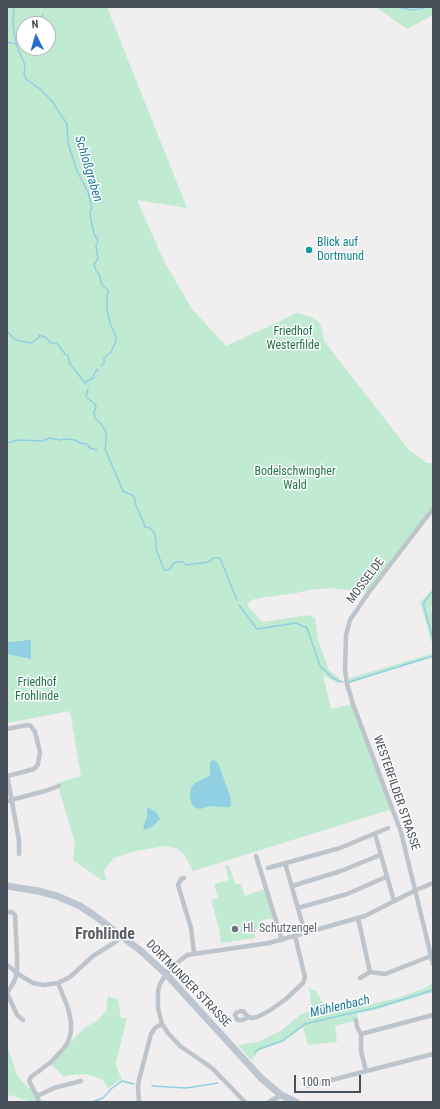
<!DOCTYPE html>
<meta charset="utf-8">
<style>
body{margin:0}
#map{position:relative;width:440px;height:1109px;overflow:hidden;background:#f0eeee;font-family:"Roboto Condensed",sans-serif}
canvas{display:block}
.frame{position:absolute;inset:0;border:8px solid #485059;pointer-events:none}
.north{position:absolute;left:16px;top:16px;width:40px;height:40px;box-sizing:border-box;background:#fff;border:1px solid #b6b9bd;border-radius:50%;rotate:355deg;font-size:11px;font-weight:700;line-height:16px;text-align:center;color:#485059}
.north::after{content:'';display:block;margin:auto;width:14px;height:18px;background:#2a6bce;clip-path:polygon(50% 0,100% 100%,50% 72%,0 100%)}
.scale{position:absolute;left:294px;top:1075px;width:67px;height:18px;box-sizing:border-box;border:2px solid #485059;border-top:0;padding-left:5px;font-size:12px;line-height:14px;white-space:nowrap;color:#485059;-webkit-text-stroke:3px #fff;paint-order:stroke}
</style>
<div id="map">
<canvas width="440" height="1109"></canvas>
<div class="frame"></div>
<div class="north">N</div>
<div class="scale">100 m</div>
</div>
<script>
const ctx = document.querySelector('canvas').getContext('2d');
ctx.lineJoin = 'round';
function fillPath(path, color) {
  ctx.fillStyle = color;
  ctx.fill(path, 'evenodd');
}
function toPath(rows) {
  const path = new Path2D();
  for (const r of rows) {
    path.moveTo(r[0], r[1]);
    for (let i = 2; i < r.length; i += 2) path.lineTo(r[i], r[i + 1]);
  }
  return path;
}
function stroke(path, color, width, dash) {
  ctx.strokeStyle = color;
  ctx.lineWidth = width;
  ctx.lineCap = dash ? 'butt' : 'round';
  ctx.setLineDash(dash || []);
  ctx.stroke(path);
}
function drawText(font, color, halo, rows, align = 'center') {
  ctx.font = font + ' "Roboto Condensed",sans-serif';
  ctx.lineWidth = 3;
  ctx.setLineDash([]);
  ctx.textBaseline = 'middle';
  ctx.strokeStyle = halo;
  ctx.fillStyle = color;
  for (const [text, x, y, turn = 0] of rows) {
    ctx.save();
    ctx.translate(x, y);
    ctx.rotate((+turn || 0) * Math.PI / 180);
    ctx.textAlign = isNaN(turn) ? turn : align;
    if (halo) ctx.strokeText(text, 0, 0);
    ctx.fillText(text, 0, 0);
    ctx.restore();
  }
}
const green = toPath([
 [7,7,107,7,187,208,137,200,165,263,192,309,226,346,297,313,314,318,321,325,324,341,409,450,427,463,433,463,433,508,369,592,330,588,309,590,296,593,260,598,251,600,247,605,262,622,309,615,315,618,318,640,329,670,339,678,339,684,323,675,331,709,353,704,392,809,193,871,184,854,176,848,166,846,135,851,114,858,104,870,106,880,103,881,73,860,75,843,57,783,81,776,70,711,7,723],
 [24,24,48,24,48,48,24,48],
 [376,7,433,7,433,15,407,29],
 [433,589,433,602,432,603,431,609,433,620,433,647,420,602],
 [433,650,433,657,347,684,350,678,431,654],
 [225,865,229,866,235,884,241,884,245,896,267,888,276,918,261,920,262,929,254,930,255,938,221,943,219,928,211,900,218,898,214,884,229,880],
 [433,983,433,992,375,1010,357,1013,358,1020,335,1026,337,1042,308,1045,303,1027,283,1042,260,1050,251,1060,238,1045,258,1042,282,1030,300,1015,312,1010,309,987,312,990,315,990,323,1003,326,1013,342,1009,359,1006,359,1007,397,998,423,989],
 [108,996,118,999,121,1018,127,1018,116,1063,117,1069,122,1079,108,1088,102,1079,86,1074,69,1075,64,1077,51,1064,84,1028,98,1020,106,1011],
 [7,1045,17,1075,26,1086,34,1090,39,1102,28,1102,26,1100,11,1095,7,1097]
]);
const water = toPath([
 [26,640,30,640,31,641,31,659,7,654,7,642,22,641],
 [213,760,217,762,220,768,230,796,231,805,229,807,224,807,211,806,200,809,196,808,192,805,191,802,190,797,191,788,195,783,209,776,210,774,210,762],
 [147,808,149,808,156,812,160,819,153,826,145,830,143,827,147,817]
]);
const stream = toPath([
 [14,7,13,24,16,44,25,65,24,74,26,79,40,89,52,101,67,124,68,143,77,171,88,192,92,208,90,211,91,220,94,234,98,240,96,247,98,259,94,264,96,271,99,274,102,285,109,291,107,295,107,310,110,323,116,337,116,341,111,352,104,358,104,363,101,366],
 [399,7,411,10,420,9,426,7],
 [36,24,43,15],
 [7,42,16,44,24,38],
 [7,331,15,340,32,343,39,337,39,335,45,337,51,343,57,343,65,354,68,356,70,364,86,384],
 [86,382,94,377,94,374,98,369],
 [88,389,86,397,95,404,96,407,94,412,95,418,102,425,106,432,106,444,105,449,123,491,132,495,135,499,135,503,144,524,145,527,150,528,154,532,156,540,156,549,164,570,167,570,170,569,174,563,177,562,183,562,186,565,209,562,213,558,220,558,237,600],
 [7,443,18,440,42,441,50,438,60,440,64,439,75,440,80,443,87,444,90,448,97,450],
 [433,591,424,602,424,607,433,639],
 [239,605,257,629,296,623,307,628,320,666,333,678,339,681,343,682],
 [349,682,433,656],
 [255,1052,259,1049,282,1041,305,1024,343,1015,375,1008,433,990],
 [152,1086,186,1088,218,1083],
 [92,1102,103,1098,111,1089,122,1081,134,1084]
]);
const minor = toPath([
 [433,509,369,592,350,620,346,635,345,669,347,684,353,704,401,832,433,964],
 [7,729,27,725,31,726,35,732,40,752,38,764,34,769,8,776],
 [7,775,19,840,19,854],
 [7,801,45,791,59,786],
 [375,834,394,901],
 [256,856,282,940],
 [285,863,305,933],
 [268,868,340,848,388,828],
 [184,878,181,879,178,885,191,928,194,953],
 [292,886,341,871,380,855],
 [298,908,347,894,386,877],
 [7,912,12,912,15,915,17,955,17,972,14,982,7,993,17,1015,23,1020],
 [358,918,370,972,385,974,431,956],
 [7,965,21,976,33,983,43,985,58,983,70,977,93,956,114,943,122,936],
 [360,978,370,972],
 [248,1017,243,1020,237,1020,235,1015,236,1013,241,1011,244,1012,248,1017,252,1018,257,1017,269,1011,286,999,303,983,305,977,304,973,295,936],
 [356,1020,357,1027,361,1034,361,1051,366,1071],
 [361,1034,433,1015],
 [308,1086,433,1054],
 [37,1096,54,1088,81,1081],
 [39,1102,37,1096,29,1081,31,1077,51,1062,64,1048,68,1042,71,1032,71,1022,68,1008,58,983],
 [139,1102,138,1088,139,1080,151,1034,155,1028,162,1024],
 [245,1102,212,1068,180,1046,168,1033,162,1024,158,1008,158,991,160,984,166,974,177,963,187,955,269,943,358,918,365,916,416,890,433,883]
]);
const tertiary = toPath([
 [270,1102,281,1095]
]);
const secondary = toPath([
 [7,886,38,891,57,896,80,906,95,916,141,951,166,974,261,1078,281,1095,296,1102]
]);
const markers = [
 [309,250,4,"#0f9aa8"],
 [235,929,4,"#6b7280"]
];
const cultureNames = [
 ["Blick auf",317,243],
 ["Dortmund",317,257]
];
const parkNames = [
 ["Friedhof",293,332],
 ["Westerfilde",293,346],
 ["Bodelschwingher",295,472],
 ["Wald",295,486],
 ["Friedhof",37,683],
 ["Frohlinde",37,697]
];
const streetNames = [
 ["MOSSELDE",366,581,-53],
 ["WESTERFILDER STRASSE",396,793,71],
 ["DORTMUNDER STRASSE",188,984,46]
];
const worshipNames = [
 ["Hl. Schutzengel",243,929]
];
const waterNames = [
 ["Schloßgraben",88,169,73],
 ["Mühlenbach",340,1007,-13]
];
const districtNames = [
 ["Frohlinde",105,935]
];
fillPath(green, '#c0ead2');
fillPath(water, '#91cfe3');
stroke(stream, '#91cfe3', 1.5);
stroke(minor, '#bdc4cb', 4.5);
stroke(tertiary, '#bdc4cb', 5.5);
stroke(secondary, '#bdc5d0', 7);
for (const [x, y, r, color] of markers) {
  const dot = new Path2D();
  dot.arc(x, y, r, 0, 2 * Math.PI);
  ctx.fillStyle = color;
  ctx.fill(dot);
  stroke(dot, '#fff', 1.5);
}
drawText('12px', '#0d838f', '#fff', cultureNames, 'left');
drawText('12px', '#1f734c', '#fff', parkNames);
drawText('12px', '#485059', '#fff', streetNames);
drawText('12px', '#5b616d', '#fff', worshipNames, 'left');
drawText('italic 13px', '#197b9a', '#fff', waterNames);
drawText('bold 16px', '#5b5e62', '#fff', districtNames);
</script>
